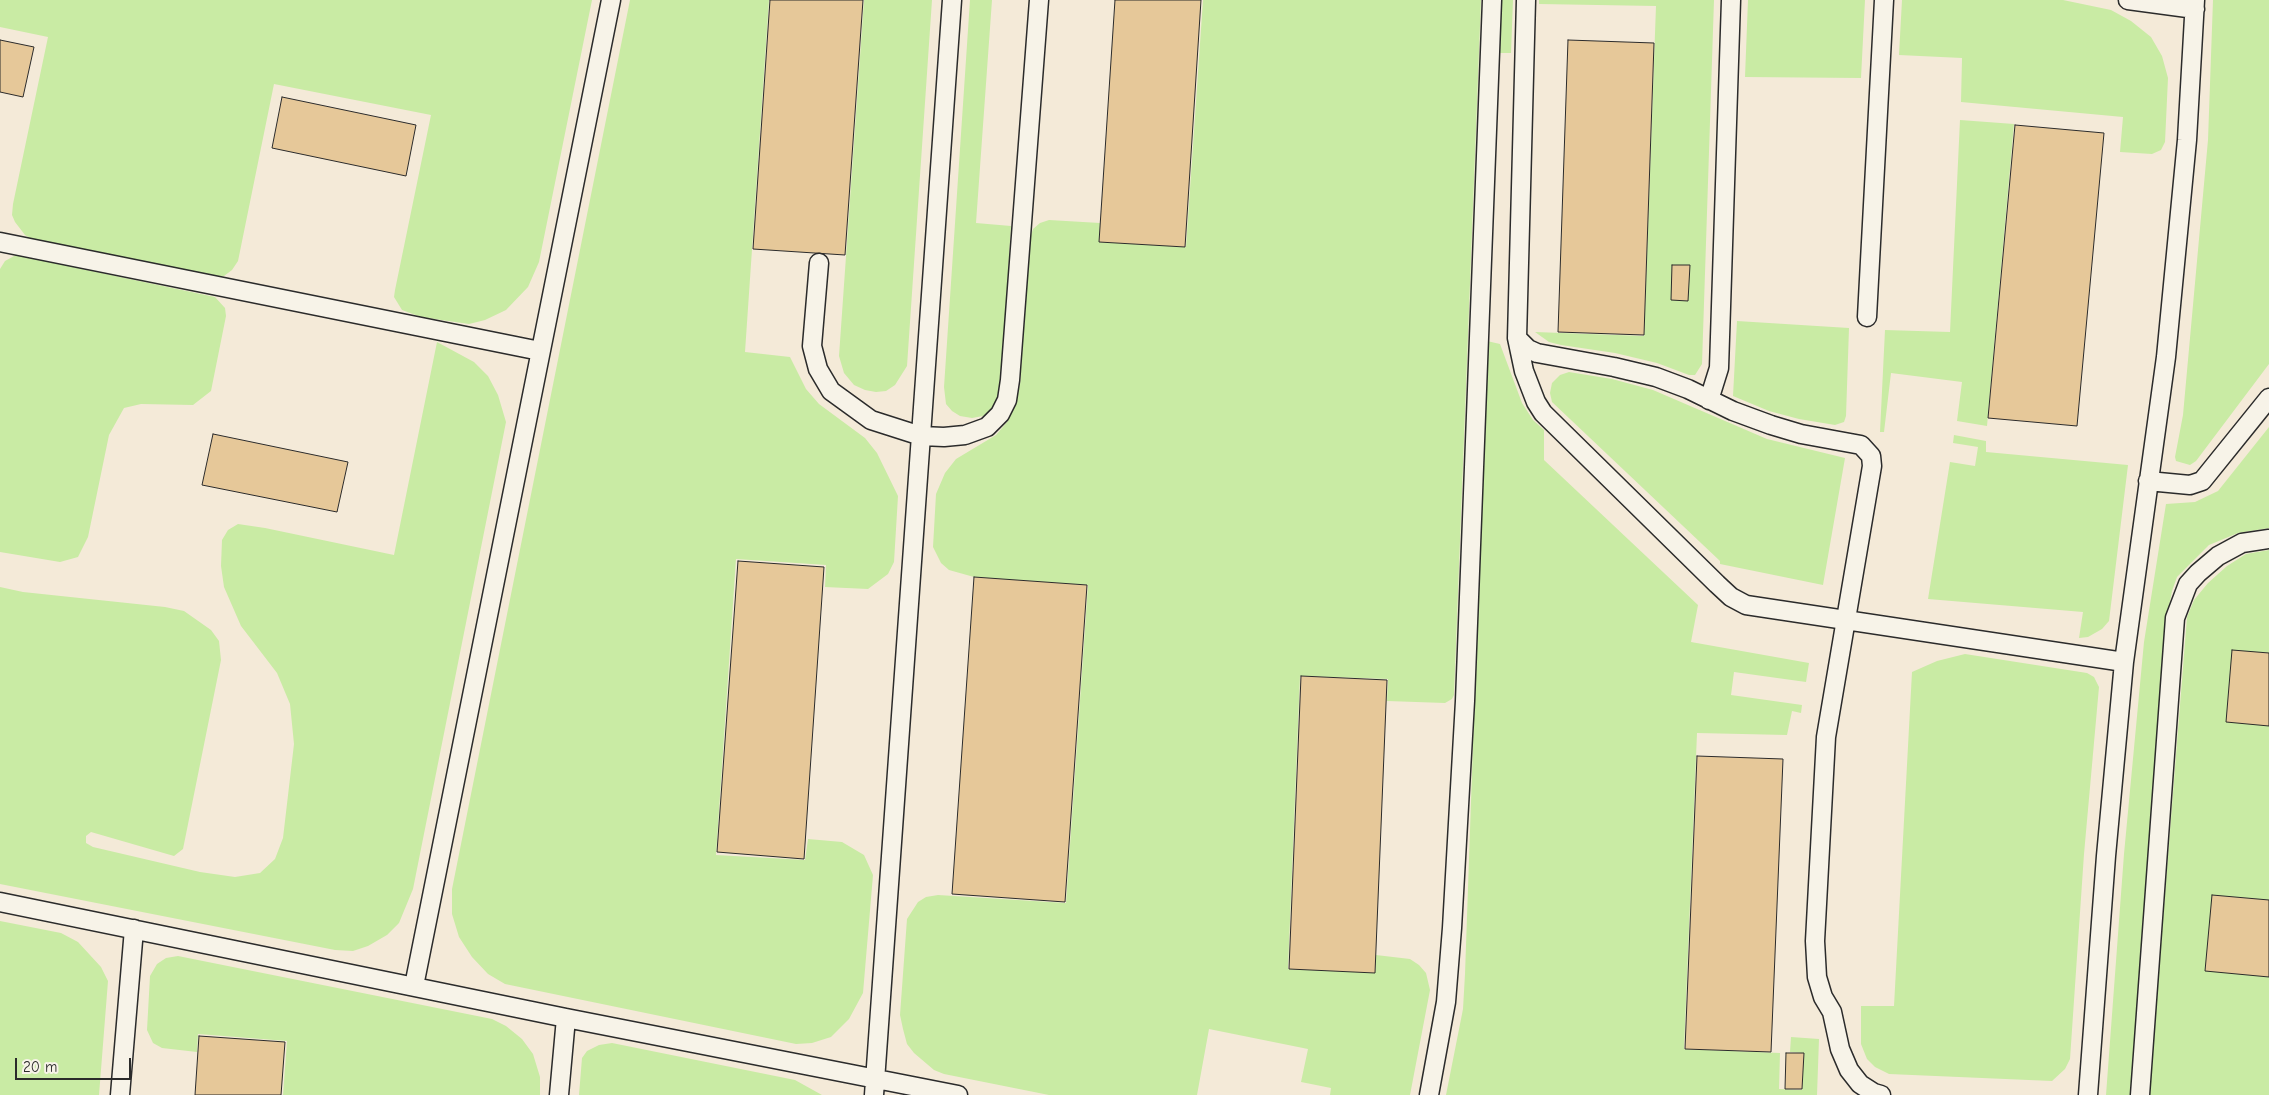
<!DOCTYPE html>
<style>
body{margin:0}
#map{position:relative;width:2269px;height:1095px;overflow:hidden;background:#f4ead8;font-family:"Comic Neue",sans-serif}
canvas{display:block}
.scale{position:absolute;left:15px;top:1058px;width:116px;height:22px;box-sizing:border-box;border:2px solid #2b2b2b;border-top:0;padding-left:6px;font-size:15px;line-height:18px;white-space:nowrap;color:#2b2b2b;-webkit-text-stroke:4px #f7f3e8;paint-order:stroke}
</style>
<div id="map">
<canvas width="2269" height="1095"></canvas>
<div class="scale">20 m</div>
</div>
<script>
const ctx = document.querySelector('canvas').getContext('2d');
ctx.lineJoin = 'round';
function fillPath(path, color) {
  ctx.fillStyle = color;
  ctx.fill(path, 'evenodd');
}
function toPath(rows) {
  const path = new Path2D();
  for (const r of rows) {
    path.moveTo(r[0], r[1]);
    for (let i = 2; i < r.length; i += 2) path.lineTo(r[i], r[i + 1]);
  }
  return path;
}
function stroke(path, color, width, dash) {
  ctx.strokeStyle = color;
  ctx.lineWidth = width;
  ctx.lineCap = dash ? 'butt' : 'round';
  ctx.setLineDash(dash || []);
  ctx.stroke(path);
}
const green = toPath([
 [0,0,592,0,539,262,528,287,506,310,485,320,469,324,421,317,402,310,394,297,395,290,431,115,274,84,238,261,232,270,224,276,215,277,32,239,25,235,15,222,12,215,13,204,48,37,0,27],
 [630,0,769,0,745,352,790,357,806,389,819,404,865,438,877,453,898,496,894,562,888,574,868,589,825,587,826,565,736,559,716,855,805,860,808,839,842,842,864,855,873,875,863,993,849,1019,831,1037,812,1043,796,1044,505,984,488,974,472,957,459,937,452,914,452,889],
 [864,0,932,0,907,366,895,385,886,391,876,392,865,390,854,385,844,373,839,356],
 [970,0,992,0,976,223,1011,226,1001,379,998,397,992,409,983,416,972,418,960,416,952,411,946,404,944,387],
 [1203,0,1481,0,1454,695,1452,699,1445,703,1387,701,1388,679,1300,676,1288,969,1375,973,1376,955,1410,959,1419,965,1426,973,1430,990,1410,1095,1330,1095,1331,1088,1301,1082,1308,1049,1209,1029,1197,1095,1049,1095,944,1074,934,1070,914,1053,907,1044,903,1029,900,1015,907,919,918,902,926,897,938,895,1066,903,1088,585,974,577,949,570,941,563,933,547,936,494,945,473,956,459,996,435,1008,421,1015,403,1020,385,1030,238,1033,229,1040,223,1049,220,1100,223,1099,242,1186,247],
 [1501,0,1513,0,1511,53,1499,53],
 [1539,0,1714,0,1702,364,1695,375,1689,375,1657,363,1615,353,1561,345,1549,342,1535,332,1644,336,1656,6,1539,4],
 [1748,0,1865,0,1861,78,1745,77],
 [1902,0,2063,0,2111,10,2131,21,2151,37,2162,56,2168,78,2165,142,2161,150,2152,154,2120,152,2123,117,1961,102,1962,58,1899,55],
 [2213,0,2269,0,2269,364,2196,461,2190,465,2176,461,2175,457,2183,415,2208,140],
 [1960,120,2014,124,1987,426,1957,421,1962,382,1891,373,1884,432,1880,432,1885,330,1950,332],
 [16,255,215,297,225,308,226,316,211,391,193,405,141,404,124,408,109,435,88,537,78,557,60,562,0,552,0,269,5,261],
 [1737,321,1849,328,1846,416,1844,422,1835,425,1799,419,1769,411,1733,396],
 [1487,341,1500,344,1522,403,1533,420,1544,430,1544,460,1698,605,1691,642,1809,663,1806,682,1734,672,1731,695,1802,705,1801,713,1792,711,1787,735,1697,733,1684,1049,1780,1053,1779,1089,1802,1090,1804,1053,1790,1052,1791,1037,1819,1039,1817,1095,1446,1095,1463,1009,1465,974],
 [437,342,474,362,488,376,498,395,506,422,413,889,399,923,387,935,368,946,353,951,335,950,0,884,0,587,23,592,165,607,184,611,211,630,219,641,221,660,183,849,174,856,91,832,86,836,86,843,93,847,200,872,235,877,260,873,275,859,283,838,294,744,290,704,277,673,241,626,224,587,221,566,222,540,228,530,238,524,265,528,394,555],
 [1569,372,1612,379,1653,390,1767,439,1845,458,1823,585,1720,564,1720,561,1552,402,1550,393,1552,383,1560,375],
 [2269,427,2269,528,2238,533,2209,545,2177,577,2172,591,2167,617,2130,1095,2106,1095,2124,854,2144,642,2166,504,2195,502,2218,491],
 [1954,435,1986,441,1986,452,2128,465,2109,621,2102,629,2088,637,2079,638,2083,612,1928,599,1950,462,1975,466,1978,447,1953,443],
 [2269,550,2269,1095,2149,1095,2187,617,2194,600,2208,583,2227,566,2246,554],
 [1965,654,2087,673,2094,677,2099,687,2084,854,2070,1059,2065,1069,2052,1081,1889,1074,1875,1067,1867,1059,1861,1044,1861,1006,1894,1006,1912,672,1937,661],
 [0,921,61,933,78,942,101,967,108,981,99,1095,0,1095],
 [178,956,492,1019,506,1026,522,1039,533,1054,540,1077,540,1095,283,1095,287,1041,198,1034,197,1052,162,1048,153,1043,147,1030,150,976,157,964,166,958],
 [612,1043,795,1080,822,1095,579,1095,582,1058,587,1051,599,1045]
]);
const building = toPath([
 [770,0,863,0,845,255,753,249,770,0],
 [1115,0,1201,0,1185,247,1099,242,1115,0],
 [0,40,34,47,23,97,0,92,0,40],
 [1568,40,1654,43,1644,335,1558,332,1568,40],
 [282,97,416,125,406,176,272,148,282,97],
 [2015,125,2104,133,2077,426,1988,418,2015,125],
 [1672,265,1690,265,1688,301,1671,300,1672,265],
 [213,434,348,462,337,512,202,485,213,434],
 [738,561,824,567,804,859,717,852,738,561],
 [974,577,1087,585,1065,902,952,894,974,577],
 [2232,650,2269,653,2269,726,2226,722,2232,650],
 [1301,676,1387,680,1375,973,1289,969,1301,676],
 [1697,756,1783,759,1771,1052,1685,1049,1697,756],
 [2212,895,2269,900,2269,977,2205,971,2212,895],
 [199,1036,285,1042,281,1095,195,1095,199,1036],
 [1786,1053,1804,1053,1802,1089,1785,1089,1786,1053]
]);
const lane = toPath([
 [1526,0,1517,338,1524,371,1536,402,1543,413,1717,584,1731,597,1746,605,2124,662],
 [2128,0,2195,9],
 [0,242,540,351],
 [819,263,812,346,818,369,831,391,871,420,921,436,944,437,965,435,987,427,1000,414,1007,400,1010,380,1039,0],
 [1867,317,1884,0],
 [1517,338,1528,349,1537,353,1614,367,1656,377,1688,389,1733,411,1771,425,1801,434,1861,445,1871,456,1872,466,1826,737,1815,941,1817,977,1823,997,1832,1012,1840,1049,1849,1070,1860,1084,1874,1093,1881,1095],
 [1709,400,1719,368,1731,0],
 [2148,481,2190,485,2202,481,2269,398],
 [0,902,566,1018,958,1095],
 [414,986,611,0],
 [120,1095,134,929],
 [559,1095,566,1018],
 [874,1095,952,0],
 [1429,1095,1446,1002,1452,928,1465,701,1492,0],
 [2088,1095,2106,856,2124,662,2166,357,2187,140,2195,0],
 [2140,1095,2175,618,2188,584,2198,573,2218,556,2242,543,2269,539]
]);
fillPath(green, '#c9eba4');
fillPath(building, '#e6c899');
stroke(building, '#2b2b2b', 1);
stroke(lane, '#2b2b2b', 21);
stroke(lane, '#f7f3e8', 18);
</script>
